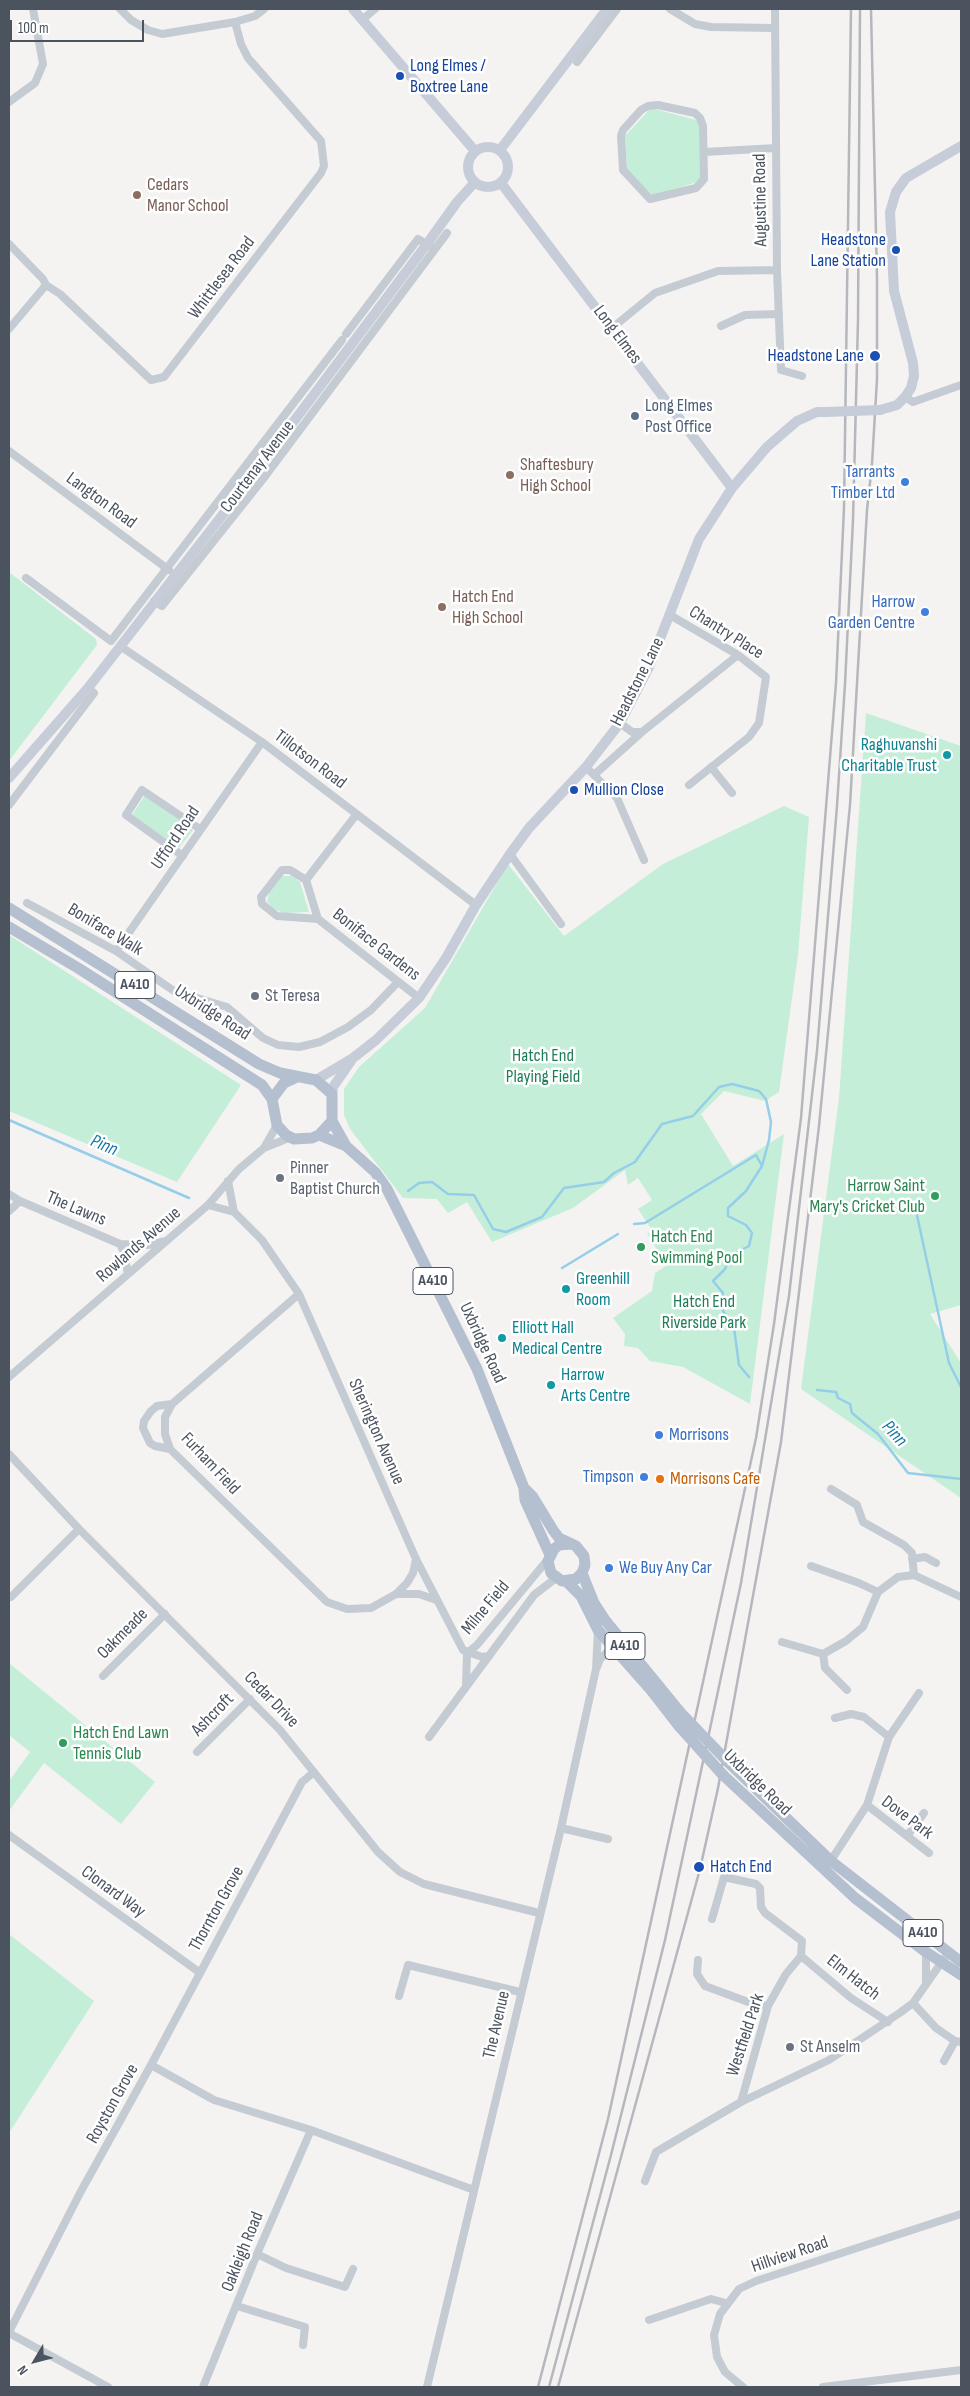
<!DOCTYPE html>
<style>
body{margin:0}
#map{position:relative;width:970px;height:2396px;overflow:hidden;background:#f4f3f2;font-family:"Sofia Sans Condensed",sans-serif}
canvas{display:block}
.frame{position:absolute;inset:0;border:10px solid #4b535f;pointer-events:none}
.north{position:absolute;left:10px;top:2336px;width:50px;height:50px;-webkit-text-stroke:4px #fff;paint-order:stroke;rotate:233deg;font-size:14px;font-weight:700;line-height:20px;text-align:center;color:#4b535f}
.north::after{content:'';display:block;margin:auto;width:18px;height:22px;background:#4b535f;clip-path:polygon(50% 0,100% 100%,50% 72%,0 100%)}
.scale{position:absolute;left:10px;top:20px;width:134px;height:22px;box-sizing:border-box;border:2px solid #4b535f;border-top:0;padding-left:6px;font-size:15px;line-height:18px;white-space:nowrap;color:#4b535f;-webkit-text-stroke:4px #fff;paint-order:stroke}
</style>
<div id="map">
<canvas width="970" height="2396"></canvas>
<div class="frame"></div>
<div class="north">N</div>
<div class="scale">100 m</div>
</div>
<script>
const ctx = document.querySelector('canvas').getContext('2d');
ctx.lineJoin = 'round';
function fillPath(path, color) {
  ctx.fillStyle = color;
  ctx.fill(path, 'evenodd');
}
function toPath(rows) {
  const path = new Path2D();
  for (const r of rows) {
    if (r.length === 3) {
      path.moveTo(r[0] + r[2], r[1]);
      path.arc(r[0], r[1], r[2], 0, 2 * Math.PI);
      continue;
    }
    path.moveTo(r[0], r[1]);
    for (let i = 2; i < r.length; i += 2) path.lineTo(r[i], r[i + 1]);
  }
  return path;
}
function stroke(path, color, width, dash) {
  ctx.strokeStyle = color;
  ctx.lineWidth = width;
  ctx.lineCap = dash ? 'butt' : 'round';
  ctx.setLineDash(dash || []);
  ctx.stroke(path);
}
function drawText(font, color, halo, rows, align = 'center') {
  ctx.font = font + ' "Sofia Sans Condensed",sans-serif';
  ctx.lineWidth = 5;
  ctx.setLineDash([]);
  ctx.textBaseline = 'middle';
  ctx.strokeStyle = halo;
  ctx.fillStyle = color;
  for (const [text, x, y, turn = 0] of rows) {
    ctx.save();
    ctx.translate(x, y);
    ctx.rotate((+turn || 0) * Math.PI / 180);
    ctx.textAlign = isNaN(turn) ? turn : align;
    if (halo) ctx.strokeText(text, 0, 0);
    ctx.fillText(text, 0, 0);
    ctx.restore();
  }
}
const green = toPath([
 [651,108,700,121,700,181,653,196,627,171,625,136],
 [9,572,96,639,97,645,9,761],
 [866,713,961,746,961,1305,930,1314,961,1363,961,1498,801,1389,839,1098],
 [145,795,193,830,179,848,132,815],
 [784,806,809,817,798,955,779,1092,765,1101,724,1091,701,1114,733,1166,784,1134,750,1404,683,1367,650,1361,638,1348,624,1346,625,1334,613,1318,652,1291,655,1273,667,1265,647,1234,652,1230,638,1209,652,1200,638,1178,628,1185,625,1170,573,1208,492,1242,467,1202,448,1213,437,1199,403,1198,350,1129,344,1115,344,1089,359,1067,425,1008,508,864,564,936,663,864],
 [282,876,292,876,300,882,309,912,284,913,274,909,267,902,269,893],
 [9,935,241,1085,177,1182,9,1111],
 [9,1663,155,1782,121,1824,44,1763,9,1811,9,1781,30,1752,9,1735],
 [9,1934,94,2001,9,2133]
]);
const stream = toPath([
 [9,1120,189,1198],
 [408,1191,419,1183,432,1182,448,1194,474,1195,493,1229,506,1232,542,1217,564,1188,604,1182,614,1173,635,1162,662,1124,693,1116,719,1087,732,1084,759,1091,766,1099,771,1122,769,1140,762,1166,746,1191,728,1208,728,1216,746,1225,752,1233,749,1246,731,1255,725,1269,713,1281,723,1293,723,1311,734,1328,739,1365,749,1377],
 [915,1206,949,1363,961,1387],
 [634,1224,645,1223,756,1155,762,1166],
 [562,1268,618,1234],
 [817,1390,836,1392,838,1398,850,1404,852,1413,878,1434,908,1473,961,1479]
]);
const street = toPath([
 [120,9,131,20,148,30,162,34,235,22,255,16,264,9],
 [670,9,695,24,711,27,774,28],
 [775,9,777,270,781,370,802,376],
 [363,19,375,9],
 [577,62,617,9],
 [9,102,35,83,43,64,33,9],
 [658,105,695,113,700,118,703,126,704,179,696,188,650,199,623,170,621,136,623,130,641,110,648,106,658,105],
 [705,152,776,148],
 [9,244,43,279,46,285,60,294,151,380,164,377,321,173,324,166,321,141,248,58,241,44,235,22],
 [721,326,745,315,779,314],
 [612,328,655,293,718,271,777,270],
 [9,329,46,285],
 [346,334,418,239,430,246],
 [905,397,913,402,961,385],
 [9,451,169,570],
 [26,578,111,641,342,340],
 [154,601,162,606,263,479,447,233],
 [670,615,738,655,766,677,759,723,749,737,689,785],
 [120,646,262,742,476,905],
 [620,723,632,732,642,732,738,655],
 [586,767,617,798,644,860],
 [711,767,732,793],
 [594,775,642,732],
 [9,805,94,693,88,688],
 [356,815,306,880,318,919,419,998],
 [510,854,561,924],
 [183,856,126,815,142,790,200,829],
 [306,880,290,870,282,870,261,897,262,904,277,916,318,919],
 [27,903,116,951,174,991,227,1007,263,1038,278,1045,299,1047,320,1042,348,1027,371,1010,398,982],
 [116,951,262,742],
 [264,1148,291,1137],
 [9,1194,20,1201,120,1244,148,1245,166,1241],
 [208,1205,234,1212,228,1181],
 [9,1211,20,1201],
 [234,1212,262,1240,299,1294,416,1559,463,1650,482,1657,489,1656],
 [120,1244,124,1253,128,1274],
 [299,1294,172,1404,165,1417,165,1434,170,1449,327,1602,347,1609,371,1608,396,1594,407,1583,413,1573,416,1559],
 [9,1377,208,1205,239,1169,264,1148,277,1125],
 [170,1449,155,1446,150,1443,143,1428,144,1421,151,1411,157,1406,172,1404],
 [9,1454,79,1529,280,1730,378,1852,400,1872,424,1884,539,1913],
 [831,1489,857,1505,863,1522,904,1545,912,1553,914,1575],
 [912,1559,925,1557,936,1563],
 [811,1566,859,1583,878,1592],
 [914,1575,961,1597],
 [396,1594,419,1594,436,1600],
 [11,1597,79,1529],
 [782,1642,823,1654,846,1641,863,1627,878,1592,898,1577,914,1575],
 [823,1654,825,1668,847,1690],
 [597,1667,600,1659,615,1645],
 [103,1676,165,1614],
 [466,1685,467,1653,477,1645,549,1558],
 [835,1718,851,1714,864,1717,889,1737],
 [429,1737,534,1595,556,1578],
 [197,1752,250,1699],
 [867,1805,929,1853],
 [561,1828,608,1839],
 [9,1835,199,1972],
 [907,1836,924,1813],
 [828,1865,867,1805,889,1737,919,1693],
 [712,1919,724,1877,756,1884,760,1888,761,1907,765,1913,802,1941,801,1956],
 [801,1956,851,1998,888,2022],
 [698,1960,697,1974,705,1986,751,2003,768,2006],
 [926,1984,926,1952],
 [399,1996,408,1965,520,1992],
 [913,2003,936,2028,955,2041],
 [944,2061,955,2041,961,2042],
 [151,2065,302,1782,314,1772],
 [741,2102,768,2006,786,1974,801,1956],
 [645,2181,656,2152,741,2102,829,2060,901,2012,913,2003,948,1953],
 [257,2254,286,2268,345,2287,353,2269],
 [237,2306,305,2327,303,2345],
 [649,2320,711,2299,726,2303],
 [9,2332,80,2193,151,2065,214,2100,311,2130,474,2190],
 [9,2333,108,2387],
 [203,2387,257,2254,311,2130],
 [427,2387,561,1828,596,1669,598,1630],
 [743,2387,725,2372,717,2357,714,2335,720,2314,739,2289,756,2281,961,2214],
 [823,2387,961,2370]
]);
const secondary = toPath([
 [353,9,475,151],
 [488,167,20],
 [500,150,607,9],
 [501,183,732,488],
 [880,410,897,405,905,397,911,388,914,376,913,363,894,291,890,212,896,192,906,178,961,146],
 [9,778,88,688,255,473,427,244,457,202,475,182],
 [316,1080,353,1058,376,1040,419,998,446,958,476,905,510,854,529,828,586,767,620,723,649,667,699,539,732,488,767,447,797,421,817,412,826,412],
 [332,1094,333,1087,351,1061]
]);
const primary = toPath([
 [9,908,259,1064,280,1073,316,1080,332,1094,332,1121,346,1146,375,1172,387,1189,477,1369,524,1488,525,1500,550,1555],
 [9,927,78,968,262,1085,272,1099,277,1125,286,1135,294,1139,312,1138,319,1135,332,1121],
 [272,1099,284,1083,297,1077],
 [319,1135,346,1146],
 [524,1488,533,1497,553,1530,559,1538,576,1546,584,1556,585,1565,582,1573,576,1579,562,1581,551,1573,548,1561,554,1549,559,1545,570,1544],
 [582,1573,594,1603,605,1620,680,1712],
 [566,1581,581,1596,598,1630,651,1690,679,1726],
 [727,1761,831,1861,961,1962],
 [723,1775,855,1898,926,1952,961,1975]
]);
const rail = toPath([
 [538,2387,608,2119,756,1438,774,1324,801,1118,836,683,844,508,851,9],
 [549,2387,611,2155,665,1940,741,1583,789,1296,817,1051,837,806,845,684,853,520,858,320,860,9],
 [558,2387,700,1869,718,1788,781,1442,819,1126,850,805,867,510,872,464,877,379,877,279,871,9]
]);
const secondaryBridge = toPath([
 [826,412,880,410]
]);
const primaryBridge = toPath([
 [680,1712,727,1761],
 [679,1726,723,1775]
]);
const markers = [
 [400,76,5,"#1a4fb4"],
 [137,195,5,"#8d6e63"],
 [896,250,5,"#1a4fb4"],
 [875,356,6,"#1a4fb4"],
 [635,416,5,"#5c6f8a"],
 [510,475,5,"#8d6e63"],
 [905,482,5,"#3f7fe0"],
 [442,607,5,"#8d6e63"],
 [925,612,5,"#3f7fe0"],
 [947,755,5,"#0f9aa8"],
 [574,790,5,"#1a4fb4"],
 [255,996,5,"#6b7280"],
 [280,1178,5,"#6b7280"],
 [935,1196,5,"#2e9e5b"],
 [641,1247,5,"#2e9e5b"],
 [566,1289,5,"#0f9aa8"],
 [502,1338,5,"#0f9aa8"],
 [551,1385,5,"#0f9aa8"],
 [659,1435,5,"#3f7fe0"],
 [644,1477,5,"#3f7fe0"],
 [660,1479,5,"#e8710a"],
 [609,1568,5,"#3f7fe0"],
 [63,1743,5,"#2e9e5b"],
 [699,1867,6,"#1a4fb4"],
 [790,2047,5,"#6b7280"]
];
const shields = [
 [135,985,40],
 [433,1281,40],
 [625,1646,40],
 [923,1933,40]
];
const shieldNames = [
 ["A410",135,985],
 ["A410",433,1281],
 ["A410",625,1646],
 ["A410",923,1933]
];
const transitNames = [
 ["Long Elmes /",410,66],
 ["Boxtree Lane",410,87],
 ["Headstone",886,240,"right"],
 ["Lane Station",886,261,"right"],
 ["Headstone Lane",864,356,"right"],
 ["Mullion Close",584,790],
 ["Hatch End",710,1867]
];
const educationNames = [
 ["Cedars",147,185],
 ["Manor School",147,206],
 ["Shaftesbury",520,465],
 ["High School",520,486],
 ["Hatch End",452,597],
 ["High School",452,618]
];
const streetNames = [
 ["Augustine Road",761,200,-91],
 ["Whittlesea Road",222,278,-53],
 ["Long Elmes",617,335,53],
 ["Courtenay Avenue",258,467,-53],
 ["Langton Road",101,501,36],
 ["Chantry Place",726,633,32],
 ["Headstone Lane",638,682,-63],
 ["Tillotson Road",310,760,37],
 ["Ufford Road",176,838,-56],
 ["Boniface Walk",105,930,31],
 ["Boniface Gardens",376,945,38],
 ["Uxbridge Road",212,1013,33],
 ["The Lawns",76,1209,23],
 ["Rowlands Avenue",139,1245,-41],
 ["Uxbridge Road",482,1343,65],
 ["Sherington Avenue",376,1432,66],
 ["Furham Field",210,1464,47],
 ["Milne Field",486,1608,-50],
 ["Oakmeade",123,1634,-45],
 ["Cedar Drive",271,1700,46],
 ["Ashcroft",213,1715,-46],
 ["Uxbridge Road",757,1783,44],
 ["Dove Park",907,1818,37],
 ["Clonard Way",113,1892,36],
 ["Thornton Grove",217,1909,-61],
 ["Elm Hatch",853,1978,38],
 ["The Avenue",497,2025,-77],
 ["Westfield Park",746,2035,-72],
 ["Royston Grove",113,2104,-61],
 ["Oakleigh Road",243,2252,-68],
 ["Hillview Road",790,2255,-19]
];
const serviceNames = [
 ["Long Elmes",645,406],
 ["Post Office",645,427]
];
const shopNames = [
 ["Tarrants",895,472],
 ["Timber Ltd",895,493],
 ["Harrow",915,602],
 ["Garden Centre",915,623],
 ["Morrisons",669,1435,"left"],
 ["Timpson",634,1477],
 ["We Buy Any Car",619,1568,"left"]
];
const cultureNames = [
 ["Raghuvanshi",937,745,"right"],
 ["Charitable Trust",937,766,"right"],
 ["Greenhill",576,1279],
 ["Room",576,1300],
 ["Elliott Hall",512,1328],
 ["Medical Centre",512,1349],
 ["Harrow",561,1375],
 ["Arts Centre",561,1396]
];
const worshipNames = [
 ["St Teresa",265,996],
 ["Pinner",290,1168],
 ["Baptist Church",290,1189],
 ["St Anselm",800,2047]
];
const parkNames = [
 ["Hatch End",543,1056],
 ["Playing Field",543,1077],
 ["Hatch End",704,1302],
 ["Riverside Park",704,1323]
];
const leisureNames = [
 ["Harrow Saint",925,1186,"right"],
 ["Mary's Cricket Club",925,1207,"right"],
 ["Hatch End",651,1237],
 ["Swimming Pool",651,1258],
 ["Hatch End Lawn",73,1733],
 ["Tennis Club",73,1754]
];
const foodNames = [
 ["Morrisons Cafe",670,1479]
];
const waterNames = [
 ["Pinn",104,1146,23],
 ["Pinn",894,1434,48]
];
fillPath(green, '#c5eed9');
stroke(stream, '#95cee8', 2.5);
stroke(street, '#c4cbd2', 8);
stroke(secondary, '#c6cdd9', 10);
stroke(primary, '#b4bfcf', 11);
stroke(rail, '#b5b7bc', 2.5);
stroke(secondaryBridge, '#c6cdd9', 10);
stroke(primaryBridge, '#b4bfcf', 11);
for (const [x, y, r, color] of markers) {
  const dot = new Path2D();
  dot.arc(x, y, r, 0, 2 * Math.PI);
  ctx.fillStyle = color;
  ctx.fill(dot);
  stroke(dot, '#fff', 2);
}
for (const [x, y, w] of shields) {
  const box = new Path2D();
  box.roundRect(x - w / 2, y - 13.5, w, 27, 4);
  ctx.fillStyle = '#fff';
  ctx.fill(box);
  stroke(box, '#4b535f', 1);
}
drawText('bold 16px', '#4b535f', null, shieldNames);
drawText('18px', '#164399', '#fff', transitNames, 'left');
drawText('18px', '#785e54', '#fff', educationNames, 'left');
drawText('18px', '#4b535f', '#fff', streetNames);
drawText('18px', '#4e5e75', '#fff', serviceNames, 'left');
drawText('18px', '#366cbe', '#fff', shopNames, 'right');
drawText('18px', '#0d838f', '#fff', cultureNames, 'left');
drawText('18px', '#5b616d', '#fff', worshipNames, 'left');
drawText('18px', '#1e7e58', '#fff', parkNames);
drawText('18px', '#27864d', '#fff', leisureNames, 'left');
drawText('18px', '#c56008', '#fff', foodNames, 'left');
drawText('italic 19px', '#1679a7', '#fff', waterNames);
</script>
